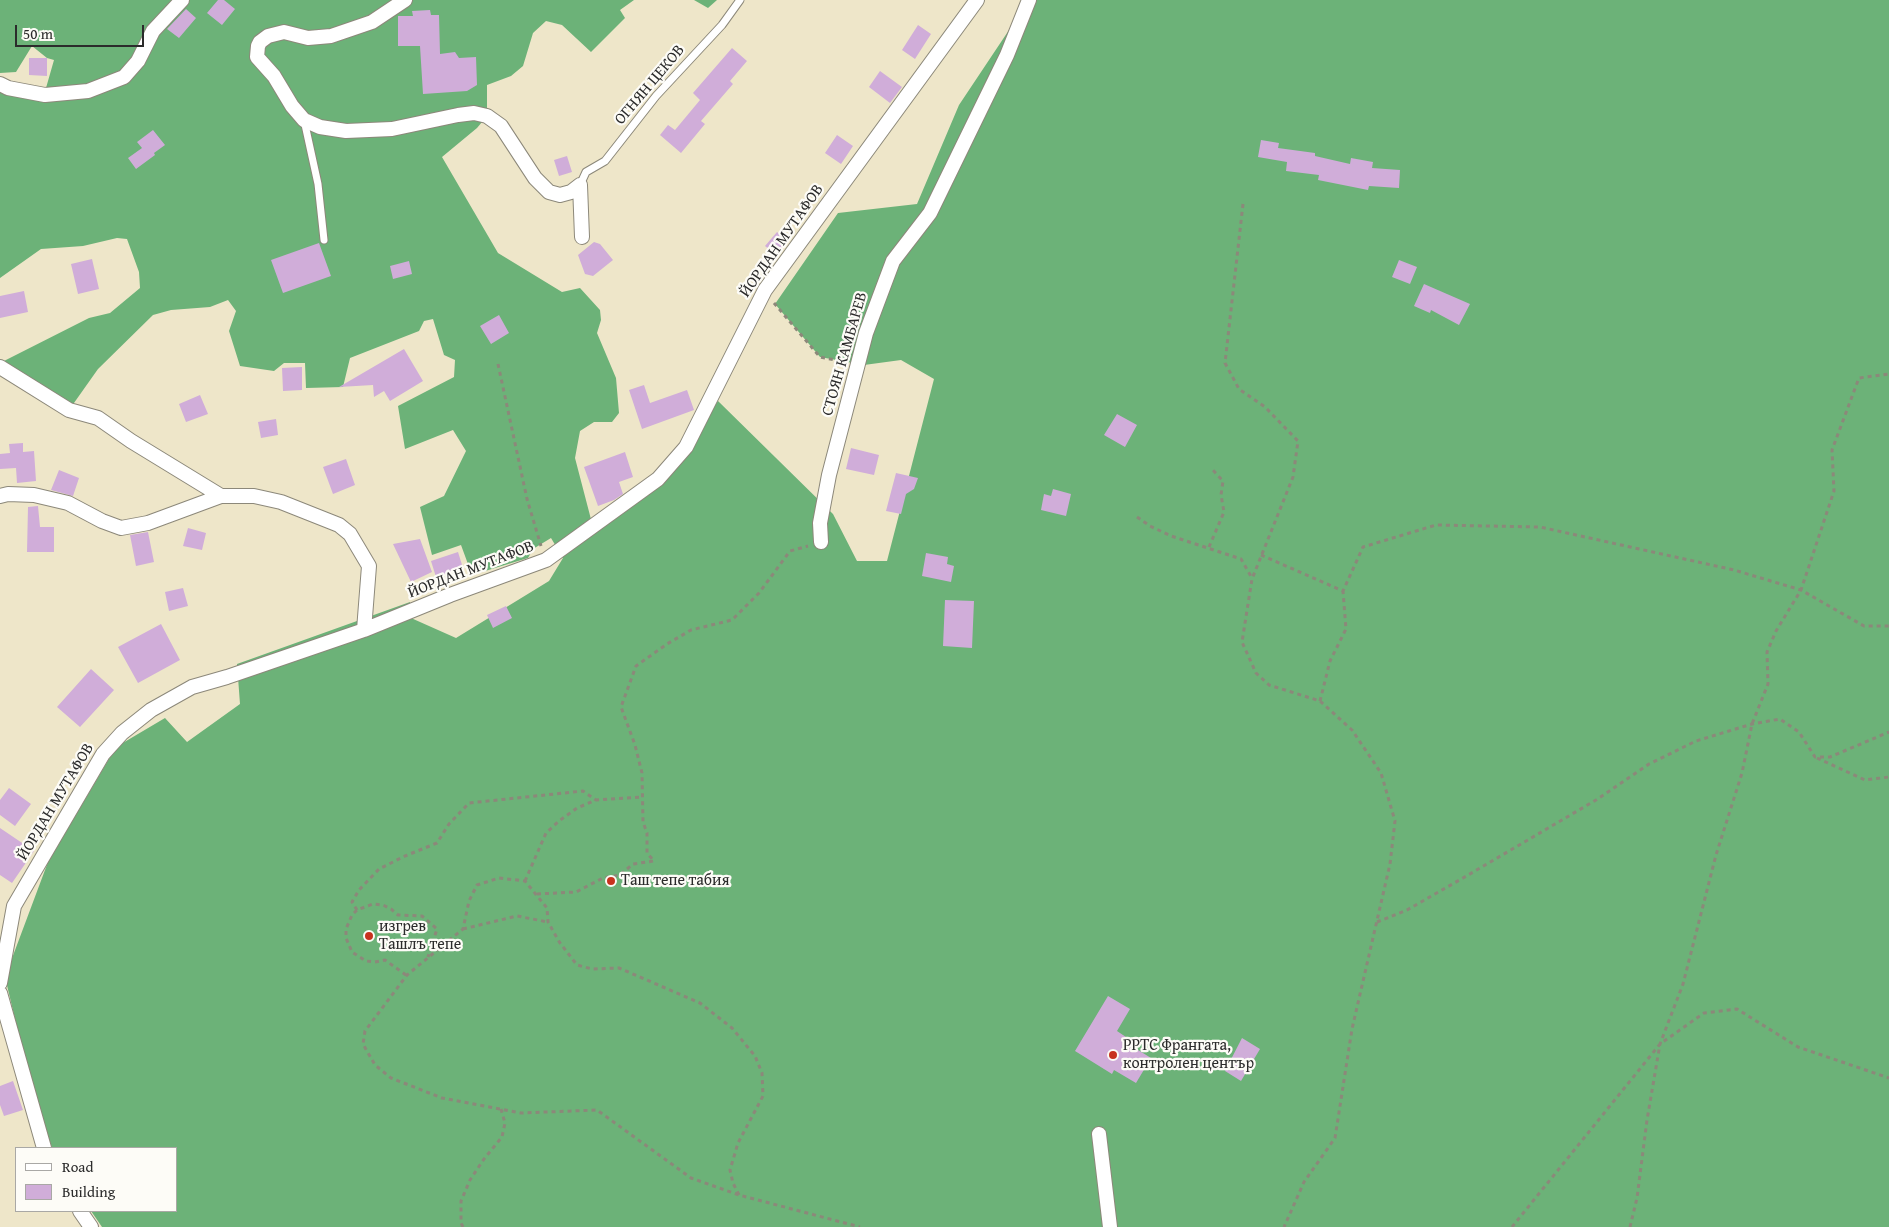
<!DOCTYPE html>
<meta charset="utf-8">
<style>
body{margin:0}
#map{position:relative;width:1889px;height:1227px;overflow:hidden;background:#eee6c9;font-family:"Gentium Book Plus",serif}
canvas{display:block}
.legend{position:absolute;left:15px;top:1147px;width:162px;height:65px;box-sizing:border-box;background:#fdfcf7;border:1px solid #a9a8a5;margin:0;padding:6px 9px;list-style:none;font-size:15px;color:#2b2b2b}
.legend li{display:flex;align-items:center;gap:10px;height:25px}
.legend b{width:25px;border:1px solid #a9a8a5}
.scale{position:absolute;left:15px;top:25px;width:129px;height:22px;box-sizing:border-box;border:2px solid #2b2b2b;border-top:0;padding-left:6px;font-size:15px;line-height:18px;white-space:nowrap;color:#2b2b2b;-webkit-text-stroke:4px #fdfcf7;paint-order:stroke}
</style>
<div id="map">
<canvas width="1889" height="1227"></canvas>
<ul class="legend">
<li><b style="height:6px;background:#fff"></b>Road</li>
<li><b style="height:14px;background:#d0add9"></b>Building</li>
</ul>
<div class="scale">50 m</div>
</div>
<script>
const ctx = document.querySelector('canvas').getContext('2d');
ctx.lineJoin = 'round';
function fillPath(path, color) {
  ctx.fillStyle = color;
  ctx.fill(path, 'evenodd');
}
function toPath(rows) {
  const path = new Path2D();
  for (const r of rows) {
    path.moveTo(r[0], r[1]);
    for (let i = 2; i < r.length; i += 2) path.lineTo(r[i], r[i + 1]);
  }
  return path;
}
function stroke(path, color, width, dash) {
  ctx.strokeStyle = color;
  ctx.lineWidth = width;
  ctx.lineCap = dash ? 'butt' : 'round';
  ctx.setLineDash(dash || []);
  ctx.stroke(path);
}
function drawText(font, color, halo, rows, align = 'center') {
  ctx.font = font + ' "Gentium Book Plus",serif';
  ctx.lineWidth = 4.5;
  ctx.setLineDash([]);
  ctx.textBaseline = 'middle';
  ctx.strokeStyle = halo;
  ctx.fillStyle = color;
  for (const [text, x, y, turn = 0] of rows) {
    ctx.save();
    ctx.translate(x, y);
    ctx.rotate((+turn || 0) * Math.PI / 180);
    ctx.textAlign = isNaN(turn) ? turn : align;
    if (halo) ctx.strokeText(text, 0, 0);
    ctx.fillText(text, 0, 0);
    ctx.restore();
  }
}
const forest = toPath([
 [0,0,634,0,620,10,625,18,591,52,562,25,546,21,533,33,523,66,511,76,487,85,487,116,477,128,442,157,498,253,562,292,580,288,600,310,601,320,597,333,616,378,619,413,612,422,594,422,580,431,575,458,593,527,661,485,718,401,833,514,857,561,887,561,934,379,901,360,864,365,820,357,775,304,838,213,917,204,959,105,1029,0,1889,0,1889,1227,102,1227,91,1211,176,1211,176,1148,52,1148,31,1086,5,977,48,862,116,747,165,718,187,742,240,704,237,664,410,602,411,618,456,638,549,581,563,558,551,538,533,549,528,558,472,575,461,545,432,555,420,507,444,496,466,451,453,430,405,449,398,406,454,377,455,360,444,355,433,319,424,321,419,331,350,358,343,387,306,388,305,363,284,363,274,371,240,366,229,331,236,311,228,300,210,307,171,310,153,315,98,369,69,410,0,363,89,318,110,313,140,288,139,272,127,239,117,238,83,246,41,249,0,278,0,90,44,95,54,60,47,58,32,46,16,72,0,73],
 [694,0,717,0,708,8]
]);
const building = toPath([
 [218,0,224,0,235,9,222,25,207,13],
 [186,9,196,18,179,38,167,29],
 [430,10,431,15,439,15,440,54,455,52,459,58,476,57,477,85,467,91,423,94,420,46,398,46,398,16,413,16,412,11],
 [918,25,931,34,915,59,902,50],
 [732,48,747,61,730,81,733,84,701,121,705,124,681,153,660,135,668,125,675,130,700,100,693,93],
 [29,58,47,58,47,76,29,75],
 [880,71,902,87,890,103,869,87],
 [153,130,165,145,154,153,155,155,136,169,128,158,142,148,137,142],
 [837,135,853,146,841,164,825,153],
 [1261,140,1279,143,1278,148,1315,153,1315,156,1350,164,1351,158,1373,162,1372,168,1400,170,1399,188,1369,186,1368,190,1318,180,1319,175,1286,171,1287,162,1258,157],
 [567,156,572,172,559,176,554,160],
 [777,232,788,241,776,255,765,246],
 [594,242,600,244,613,260,593,276,585,274,578,255],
 [319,243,331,276,283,293,271,260],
 [92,259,99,289,78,294,71,264],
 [1399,260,1417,267,1410,284,1392,277],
 [409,261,412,274,393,279,390,266],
 [1424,284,1470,304,1459,325,1431,310,1430,313,1414,306],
 [24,291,28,312,0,318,0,296],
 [499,315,509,333,491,344,480,326],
 [404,349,423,381,390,401,384,391,374,397,373,385,339,387],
 [302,367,302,390,283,391,282,368],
 [644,385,650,403,687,390,694,410,642,429,629,390],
 [200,395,208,414,186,422,179,404],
 [1117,414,1137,425,1125,447,1104,435],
 [276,419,278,435,261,438,258,422],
 [23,443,23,452,34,451,36,481,17,483,16,468,0,469,0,454,10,453,9,444],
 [851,448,879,455,874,475,846,469],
 [625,452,633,477,619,482,623,494,614,500,598,506,584,467],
 [346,459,355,485,333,494,323,467],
 [59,470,79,478,73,496,51,490],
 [896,473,918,478,914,489,906,494,901,514,886,511],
 [1053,489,1071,494,1066,516,1041,510,1044,494,1051,496],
 [38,506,40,527,54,527,54,552,27,552,28,507],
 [188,528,206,533,202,550,183,546],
 [148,532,154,562,136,566,130,535],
 [420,539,432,572,411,582,393,544],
 [458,552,463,568,436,577,431,561],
 [926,553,948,557,947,564,954,566,951,582,922,576],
 [183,588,188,606,169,611,165,592],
 [945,600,974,601,972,648,943,646],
 [506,606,512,618,493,628,487,615],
 [161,624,180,660,138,683,118,647],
 [91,669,114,690,80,727,57,707],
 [9,788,31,804,15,826,0,815,0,800],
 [0,828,34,851,12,883,0,875],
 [1108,996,1130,1009,1117,1031,1132,1041,1130,1045,1151,1058,1136,1083,1114,1070,1112,1074,1075,1051],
 [1242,1038,1260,1049,1241,1081,1225,1071],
 [13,1081,23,1110,4,1116,0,1105,0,1086]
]);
const path = toPath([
 [1243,204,1225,363,1239,389,1265,407,1298,441,1293,477,1252,579,1242,642,1256,673,1269,685,1320,701,1352,730,1381,773,1395,821,1390,864,1352,1029,1335,1138,1304,1182,1284,1227],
 [774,303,820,357,845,362],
 [498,364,527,499,541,546],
 [1137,517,1150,526,1171,536,1241,559,1252,578],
 [1209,547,1224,512,1221,495,1223,481,1211,468],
 [1261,555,1343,591,1363,547,1436,525,1540,527,1734,570,1801,590,1864,626,1889,626],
 [1320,701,1330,661,1346,629,1343,591],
 [1817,758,1865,780,1889,777],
 [525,881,546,833,559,821,577,808,596,800,641,797],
 [537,894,576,892,603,878,620,875,633,864,654,861,647,853,647,833,643,822,642,773,635,745,621,707,636,666,667,644,691,630,732,620,759,593,790,551,808,546],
 [357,910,352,902,359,890,379,869,405,856,437,843,449,824,469,803,583,791,596,800],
 [1377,922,1407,910,1463,878,1596,800,1649,764,1696,741,1752,724,1780,719,1799,732,1815,757,1830,757,1889,732],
 [463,929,517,916,548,922],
 [406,975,385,960,375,962,366,961,352,952,346,938,346,929,352,915,357,910,373,904,383,905,391,909,398,915,422,916,437,929,428,957],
 [739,1195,733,1183,730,1170,738,1143,763,1096,762,1073,755,1056,732,1028,700,1003,619,968,592,969,577,965,560,943,548,922,547,908,525,881,499,878,477,885,469,901,463,929,407,975,365,1031,363,1044,375,1065,391,1078,442,1098,521,1113,597,1110,691,1178,739,1195,860,1227],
 [463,1227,461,1223,461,1201,470,1180,484,1159,502,1137,505,1123,501,1109],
 [1512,1227,1660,1044,1704,1013,1737,1009,1798,1047,1889,1078],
 [1630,1227,1637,1198,1647,1120,1660,1044,1683,984,1716,855,1742,773,1752,724,1768,684,1767,652,1776,631,1801,590,1834,491,1832,450,1859,378,1889,374]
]);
const service = toPath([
 [304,120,318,184,324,240],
 [580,185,586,172,605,161,656,96,722,25,740,0]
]);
const minor = toPath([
 [405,0,372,22,331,36,308,38,284,32,268,36,260,42,258,46,257,57,274,76,292,106,304,120,320,127,346,131,392,129,458,115,474,113,487,116,501,126,535,178,549,192,560,195,571,192,580,185],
 [0,84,8,88,45,95,88,91,124,77,138,61,153,31,182,0],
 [580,185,582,237],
 [0,367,69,410,98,418,131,441,221,496,148,523,121,528,102,521,68,503,34,495,8,494,0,496],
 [221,496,254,496,281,502,339,525,350,534,369,566,364,630],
 [821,542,820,523,829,475,866,333,893,261,930,213,1007,55,1029,0],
 [0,983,14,906,103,754,122,733,151,710,192,687,227,677,364,630,450,595,546,560,658,479,686,447,765,290,977,0],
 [0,993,44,1148],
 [1099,1134,1110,1227],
 [80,1211,91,1227]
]);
const markers = [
 [611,881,5,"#c8321e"],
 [369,936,5,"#c8321e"],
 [1113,1055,5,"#c8321e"]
];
const streetNames = [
 ["ОГНЯН ЦЕКОВ",650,85,-50],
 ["ЙОРДАН МУТАФОВ",782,241,-55],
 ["СТОЯН КАМБАРЕВ",845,354,-74],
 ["ЙОРДАН МУТАФОВ",471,570,-21],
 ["ЙОРДАН МУТАФОВ",56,802,-59]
];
const poiNames = [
 ["Таш тепе табия",621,881],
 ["изгрев",379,927],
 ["Ташлъ тепе",379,945],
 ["РРТС Франгата,",1123,1046],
 ["контролен център",1123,1064]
];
fillPath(forest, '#6cb278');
fillPath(building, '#d0add9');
stroke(service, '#8c887a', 9);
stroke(minor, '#8c887a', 16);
stroke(path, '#8c887a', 3, [4, 4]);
stroke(service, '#fff', 7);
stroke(minor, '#fff', 14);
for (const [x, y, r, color] of markers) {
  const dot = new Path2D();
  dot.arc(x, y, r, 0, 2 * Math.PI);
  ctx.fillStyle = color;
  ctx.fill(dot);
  stroke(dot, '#fdfcf7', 2);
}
drawText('16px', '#2b2b2b', '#fdfcf7', streetNames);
drawText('16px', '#2b2b2b', '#fdfcf7', poiNames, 'left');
</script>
